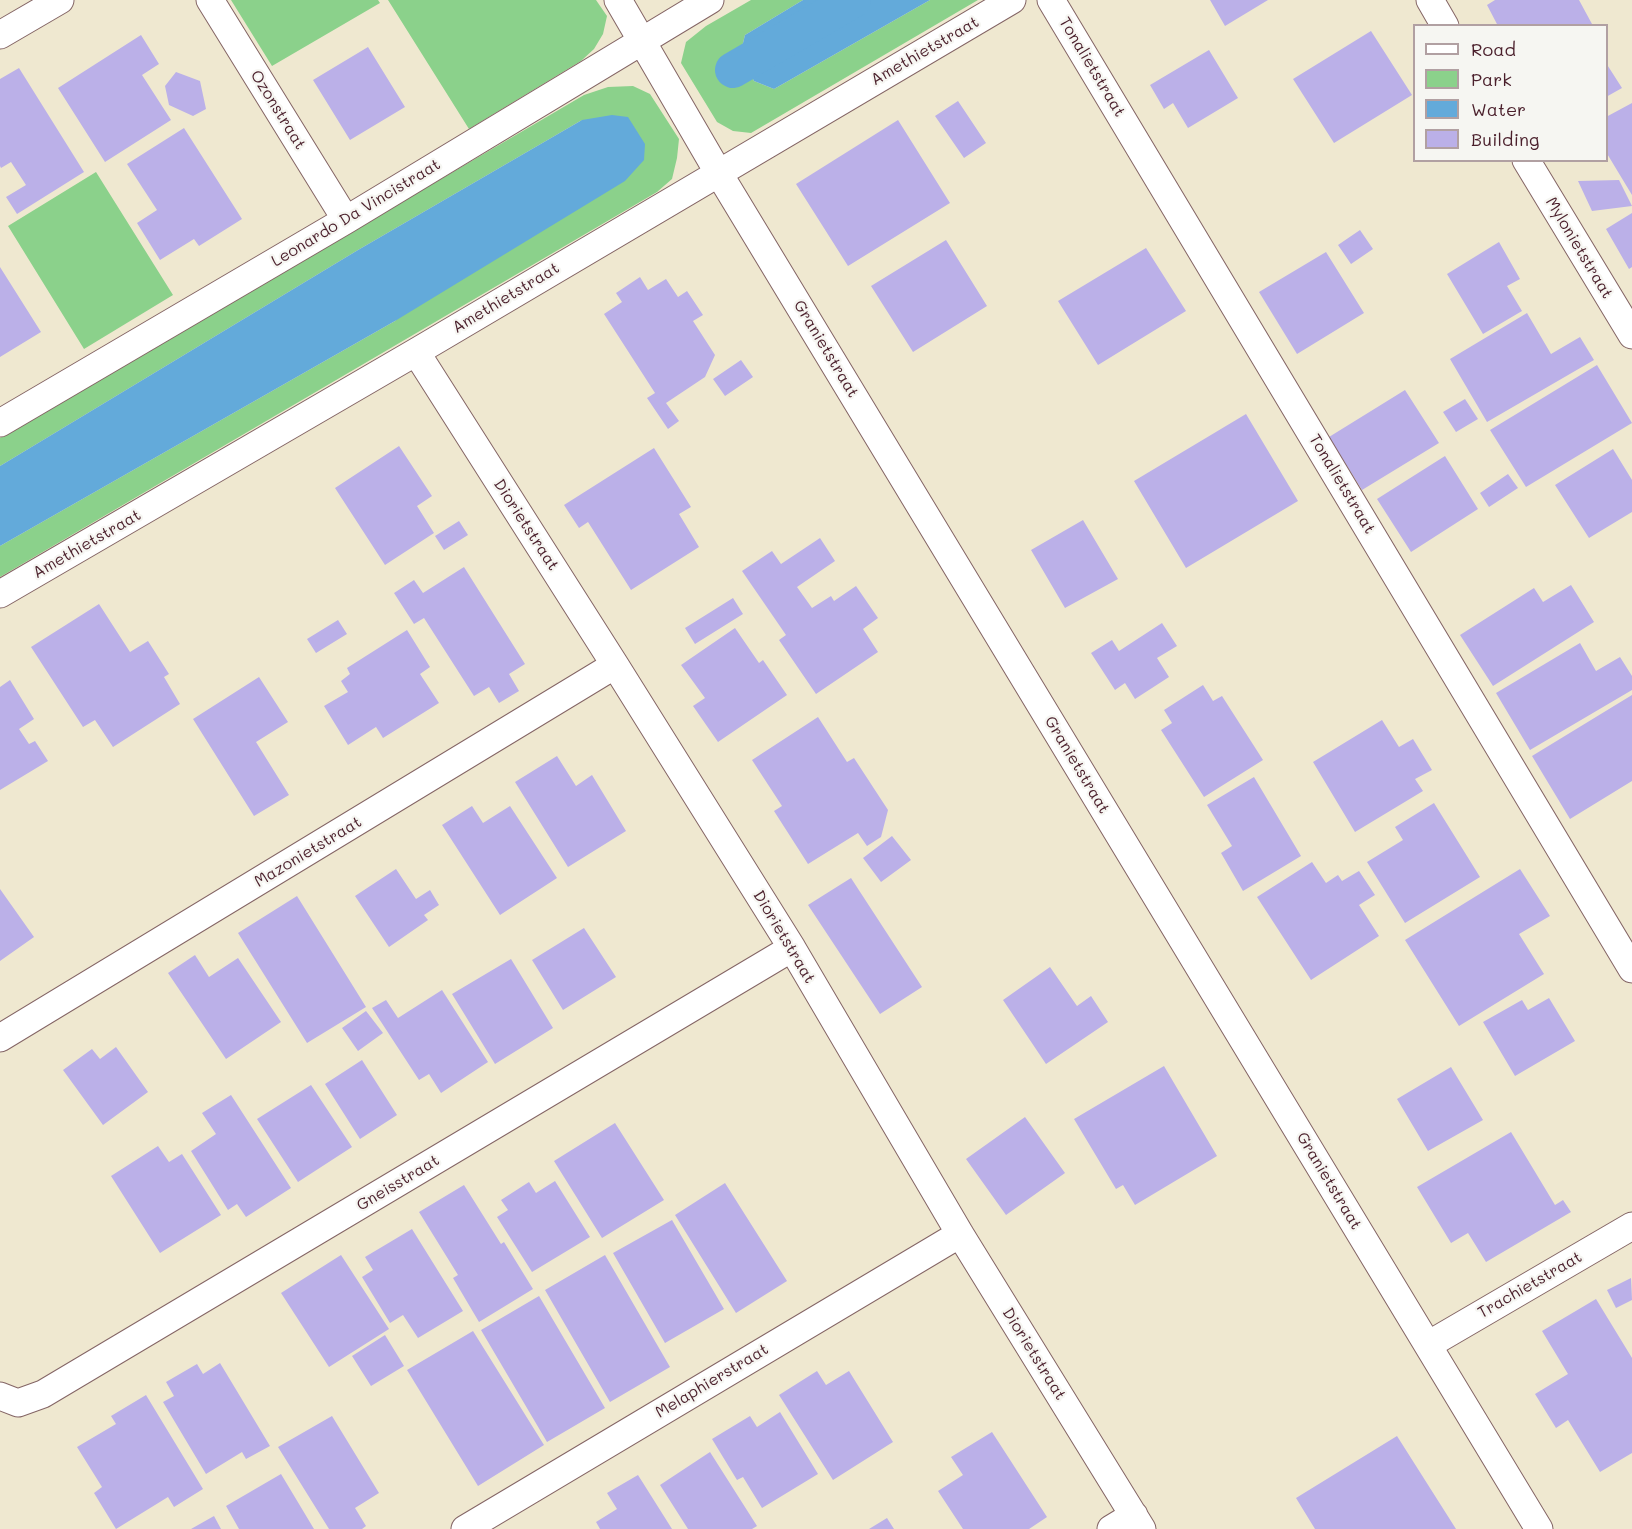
<!DOCTYPE html>
<style>
body{margin:0}
#map{position:relative;width:1632px;height:1529px;overflow:hidden;background:#efe8d0;font-family:Mali,sans-serif}
canvas{display:block}
.legend{position:absolute;left:1413px;top:24px;width:195px;height:138px;box-sizing:border-box;background:#f6f6f2;border:2px solid #b1a0a2;margin:0;padding:8px 10px;list-style:none;font-size:18px;color:#4a1f2b}
.legend li{display:flex;align-items:center;gap:12px;height:30px}
.legend b{width:30px;border:2px solid #b1a0a2}
</style>
<div id="map">
<canvas width="1632" height="1529"></canvas>
<ul class="legend">
<li><b style="height:8px;background:#fff"></b>Road</li>
<li><b style="height:16px;background:#8bd18b"></b>Park</li>
<li><b style="height:16px;background:#63aada"></b>Water</li>
<li><b style="height:16px;background:#bbb0e8"></b>Building</li>
</ul>
</div>
<script>
const ctx = document.querySelector('canvas').getContext('2d');
ctx.lineJoin = 'round';
function fillPath(path, color) {
  ctx.fillStyle = color;
  ctx.fill(path, 'evenodd');
}
function toPath(rows) {
  const path = new Path2D();
  for (const r of rows) {
    path.moveTo(r[0], r[1]);
    for (let i = 2; i < r.length; i += 2) path.lineTo(r[i], r[i + 1]);
  }
  return path;
}
function stroke(path, color, width, dash) {
  ctx.strokeStyle = color;
  ctx.lineWidth = width;
  ctx.lineCap = dash ? 'butt' : 'round';
  ctx.setLineDash(dash || []);
  ctx.stroke(path);
}
function drawText(font, color, halo, rows, align = 'center') {
  ctx.font = font + ' Mali,sans-serif';
  ctx.lineWidth = 4.5;
  ctx.setLineDash([]);
  ctx.textBaseline = 'middle';
  ctx.strokeStyle = halo;
  ctx.fillStyle = color;
  for (const [text, x, y, turn = 0] of rows) {
    ctx.save();
    ctx.translate(x, y);
    ctx.rotate((+turn || 0) * Math.PI / 180);
    ctx.textAlign = isNaN(turn) ? turn : align;
    if (halo) ctx.strokeText(text, 0, 0);
    ctx.fillText(text, 0, 0);
    ctx.restore();
  }
}
const green = toPath([
 [231,0,378,0,380,3,272,66],
 [388,0,596,0,607,16,603,34,594,49,581,61,469,129],
 [751,0,803,0,745,35,740,55,754,81,774,89,930,0,978,0,751,133,733,131,717,122,681,63,686,42,706,26],
 [633,86,650,94,679,139,677,158,672,179,657,192,0,577,0,546,395,321,582,120,358,250,0,466,0,438,584,95,608,87],
 [96,172,173,295,84,349,8,226]
]);
const water = toPath([
 [803,0,930,0,774,89,754,81,740,55,745,35],
 [612,115,628,117,645,144,644,160,625,181,395,321,0,546,0,466,358,250,582,120]
]);
const canal = toPath([
 [733,70,853,0]
]);
const building = toPath([
 [1210,0,1268,0,1225,26],
 [1495,0,1579,0,1592,24,1589,26,1498,26,1487,5],
 [1371,31,1412,95,1334,143,1293,79],
 [141,35,159,64,142,75,171,120,105,162,58,88],
 [368,47,405,107,350,140,313,80],
 [1209,50,1238,98,1188,128,1173,103,1164,109,1150,85],
 [1606,63,1622,88,1606,97],
 [19,68,84,172,17,214,6,197,26,185,11,162,1,168,0,166,0,79],
 [176,72,200,81,206,109,193,116,169,105,165,86],
 [958,101,986,143,964,158,935,116],
 [1632,103,1632,195,1606,152,1606,117],
 [898,120,950,203,848,266,796,184],
 [184,128,242,219,199,246,194,239,160,260,137,223,157,210,127,164],
 [1619,180,1632,206,1592,211,1578,181],
 [1632,213,1632,267,1629,269,1606,229],
 [1360,230,1373,249,1351,264,1338,245],
 [946,240,987,306,913,352,871,286],
 [1499,242,1520,279,1507,286,1522,311,1483,334,1447,274],
 [1146,248,1186,311,1098,365,1058,301],
 [1326,252,1364,313,1297,354,1259,292],
 [0,267,41,332,0,357],
 [640,277,648,290,666,279,678,297,687,291,703,315,693,321,715,355,705,377,666,403,679,421,668,429,647,398,655,393,604,314,622,302,616,293],
 [1527,313,1551,354,1580,337,1594,360,1487,422,1450,359],
 [741,360,753,377,725,396,713,379],
 [1597,365,1632,423,1526,487,1490,430],
 [1405,390,1439,443,1362,490,1329,437],
 [1465,399,1478,419,1456,432,1443,412],
 [1246,414,1298,501,1186,568,1134,481],
 [399,446,432,496,417,506,434,533,385,565,335,488],
 [654,448,691,507,679,514,699,547,631,590,588,522,579,528,564,505],
 [1613,449,1632,480,1632,512,1589,538,1555,485],
 [1445,456,1478,509,1411,552,1377,499],
 [1508,474,1518,488,1489,507,1480,493],
 [1083,520,1118,579,1065,608,1031,550],
 [459,521,468,535,444,550,435,536],
 [820,538,835,561,797,587,812,608,831,596,834,601,856,586,878,618,863,629,878,652,816,694,779,640,786,635,742,571,772,551,781,564],
 [464,567,525,664,509,674,519,691,499,703,489,687,474,696,424,618,414,624,394,593,414,580,423,593],
 [1571,585,1594,622,1493,686,1460,635,1534,588,1543,602],
 [733,598,743,614,695,644,685,628],
 [99,604,130,652,148,641,169,674,164,677,180,704,113,747,95,720,83,727,31,647],
 [338,620,347,634,316,653,307,639],
 [1162,623,1177,646,1157,658,1169,677,1135,699,1125,683,1115,690,1091,653,1112,640,1119,651],
 [735,628,759,663,763,660,787,695,718,742,693,706,705,698,681,665],
 [407,630,430,667,420,674,439,703,383,738,376,727,348,745,324,706,348,692,341,681,350,674,347,668],
 [1580,643,1596,671,1620,657,1632,676,1632,690,1530,750,1496,693],
 [259,677,288,722,256,742,289,795,254,816,193,719],
 [10,680,34,719,19,729,29,744,35,741,48,761,0,790,0,687],
 [1203,685,1213,701,1222,696,1263,760,1204,797,1161,730,1172,723,1164,710],
 [1632,695,1632,781,1570,819,1532,756],
 [818,717,847,762,854,758,888,810,881,837,867,846,858,833,808,864,774,811,782,806,752,760],
 [1382,720,1399,747,1413,739,1432,770,1415,779,1423,791,1355,832,1313,762],
 [557,756,576,786,592,775,626,831,568,867,515,782],
 [1254,777,1301,856,1243,891,1221,853,1232,846,1207,805],
 [1434,803,1480,877,1405,923,1367,862,1403,840,1395,827],
 [472,806,483,823,510,806,557,878,500,915,442,825],
 [892,836,911,860,881,882,863,858],
 [1312,862,1326,883,1338,875,1342,881,1359,871,1375,895,1359,905,1379,936,1311,980,1257,897],
 [396,869,416,899,430,890,439,905,424,915,428,920,389,947,355,896],
 [1520,869,1550,916,1519,934,1544,974,1459,1026,1405,940],
 [851,878,922,987,880,1014,808,905],
 [0,889,34,937,0,961],
 [297,896,366,1007,307,1043,238,933],
 [584,928,616,977,563,1010,532,960],
 [195,955,209,977,238,958,281,1022,226,1059,168,973],
 [511,959,553,1028,495,1064,452,994],
 [1050,967,1077,1006,1091,996,1108,1022,1046,1064,1003,1000],
 [442,990,488,1062,441,1093,429,1074,419,1080,372,1008,386,1000,398,1018],
 [1549,998,1575,1041,1515,1076,1483,1022,1522,1000,1528,1010],
 [366,1011,383,1033,358,1051,342,1028],
 [116,1047,148,1092,103,1125,63,1070,92,1049,100,1059],
 [362,1060,397,1115,360,1139,325,1084],
 [1164,1066,1217,1156,1135,1205,1123,1185,1116,1189,1074,1119],
 [1451,1067,1483,1120,1428,1151,1397,1099],
 [311,1085,352,1147,298,1182,257,1119],
 [231,1095,291,1188,246,1217,237,1204,228,1210,191,1151,216,1134,202,1113],
 [1025,1117,1065,1173,1006,1215,966,1159],
 [615,1123,664,1200,602,1238,554,1161],
 [1511,1132,1555,1205,1563,1200,1571,1212,1486,1262,1468,1233,1451,1243,1417,1187],
 [158,1146,169,1162,182,1154,221,1215,160,1253,111,1176],
 [555,1181,590,1237,532,1272,497,1217,508,1210,501,1200,529,1182,536,1193],
 [725,1183,787,1281,736,1313,675,1215],
 [464,1185,501,1244,504,1242,533,1289,479,1322,453,1278,458,1275,419,1212],
 [672,1220,724,1309,665,1343,613,1253],
 [412,1229,463,1311,418,1338,403,1315,390,1323,362,1277,373,1270,365,1257],
 [341,1255,389,1329,329,1367,281,1293],
 [605,1255,670,1367,610,1402,545,1290],
 [1631,1278,1632,1300,1616,1308,1607,1290],
 [539,1296,605,1408,547,1442,481,1330],
 [1596,1299,1632,1358,1632,1453,1600,1472,1568,1420,1556,1428,1535,1394,1568,1374,1542,1331],
 [473,1331,544,1445,478,1486,407,1370],
 [385,1335,404,1366,371,1386,352,1356],
 [220,1363,270,1446,246,1459,242,1452,206,1474,163,1402,174,1396,166,1382,197,1364,203,1374],
 [817,1371,826,1385,849,1371,893,1442,833,1480,779,1395],
 [146,1395,203,1489,174,1507,168,1497,116,1529,94,1493,102,1487,77,1447,116,1424,111,1416],
 [780,1412,818,1474,762,1508,743,1477,737,1480,712,1439,750,1416,757,1427],
 [332,1416,379,1493,355,1508,366,1526,362,1529,329,1529,278,1447],
 [992,1432,1047,1517,1029,1529,963,1529,938,1491,963,1475,951,1457],
 [1397,1436,1456,1529,1315,1529,1296,1498],
 [710,1452,757,1526,752,1529,688,1529,660,1485],
 [281,1474,314,1529,239,1529,226,1506],
 [638,1475,672,1529,600,1529,596,1522,617,1509,607,1493],
 [214,1516,221,1529,191,1529],
 [887,1518,894,1529,869,1529]
]);
const street = toPath([
 [210,0,346,220],
 [618,0,718,172,1539,1529],
 [1051,0,1632,969],
 [1430,0,1445,26],
 [0,35,60,0],
 [1526,160,1632,335],
 [416,352,615,665,792,948,960,1234,1142,1529],
 [0,423,346,220,710,0],
 [0,594,416,352,1012,0],
 [0,1038,615,665],
 [1428,1345,1632,1226],
 [0,1396,18,1403,43,1394,792,948],
 [465,1529,960,1234],
 [1111,1529,1134,1515]
]);
const streetNames = [
 ["Amethietstraat",925,51,-30],
 ["Tonalietstraat",1092,67,59],
 ["Ozonstraat",278,110,58],
 ["Leonardo Da Vincistraat",356,213,-31],
 ["Mylonietstraat",1579,248,59],
 ["Amethietstraat",506,298,-31],
 ["Granietstraat",826,349,59],
 ["Tonalietstraat",1342,484,59],
 ["Diorietstraat",526,525,57],
 ["Amethietstraat",87,544,-30],
 ["Granietstraat",1077,765,59],
 ["Mazonietstraat",308,852,-31],
 ["Diorietstraat",784,937,59],
 ["Granietstraat",1329,1181,59],
 ["Gneisstraat",398,1183,-31],
 ["Trachietstraat",1530,1285,-30],
 ["Diorietstraat",1034,1354,58],
 ["Melaphierstraat",712,1381,-31]
];
fillPath(green, '#8bd18b');
fillPath(water, '#63aada');
stroke(canal, '#63aada', 36);
fillPath(building, '#bbb0e8');
stroke(street, '#846565', 29);
stroke(street, '#fff', 27);
drawText('16px', '#4a1f2b', '#f6f6f2', streetNames);
</script>
